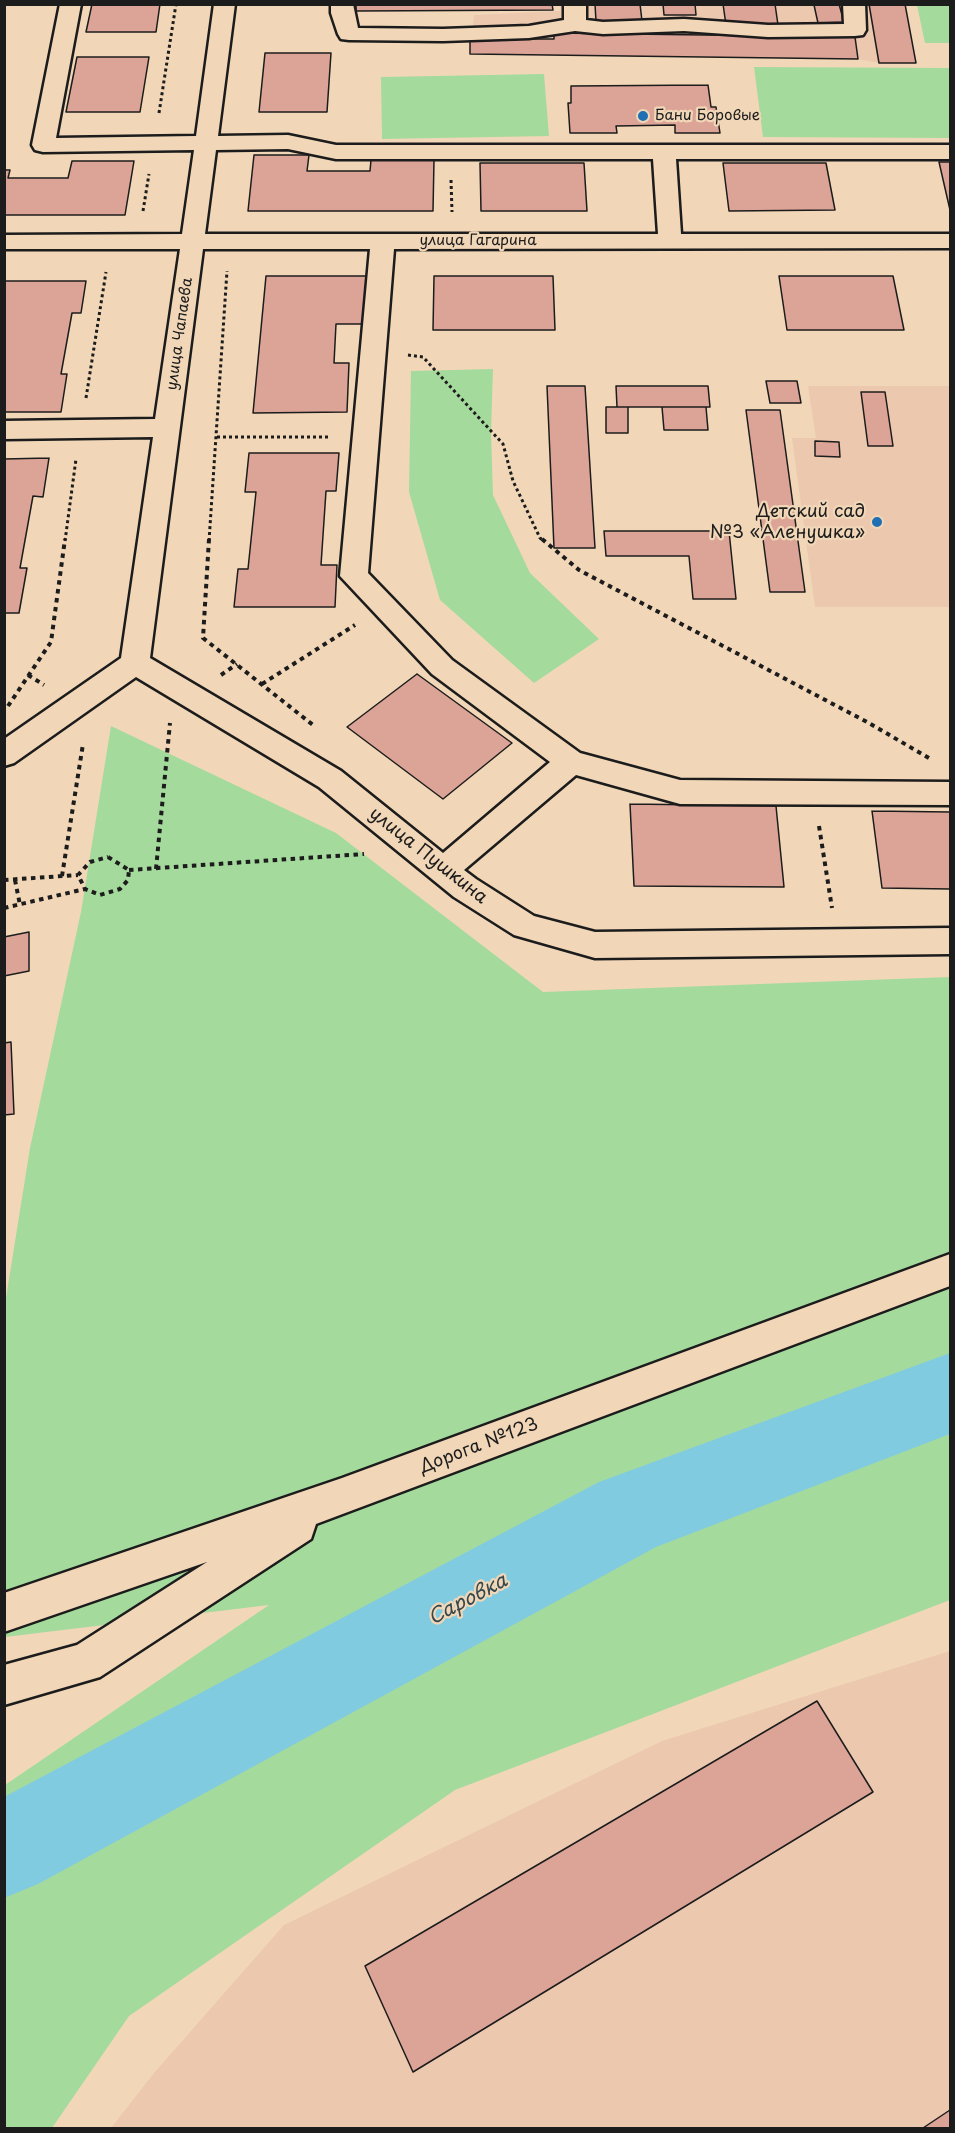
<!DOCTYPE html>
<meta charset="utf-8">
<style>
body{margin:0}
#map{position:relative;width:955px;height:2133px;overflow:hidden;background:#f1d7b8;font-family:"Playpen Sans",sans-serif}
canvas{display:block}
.frame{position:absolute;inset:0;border:6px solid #1c1c1c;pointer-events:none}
</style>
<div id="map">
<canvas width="955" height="2133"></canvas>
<div class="frame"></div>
</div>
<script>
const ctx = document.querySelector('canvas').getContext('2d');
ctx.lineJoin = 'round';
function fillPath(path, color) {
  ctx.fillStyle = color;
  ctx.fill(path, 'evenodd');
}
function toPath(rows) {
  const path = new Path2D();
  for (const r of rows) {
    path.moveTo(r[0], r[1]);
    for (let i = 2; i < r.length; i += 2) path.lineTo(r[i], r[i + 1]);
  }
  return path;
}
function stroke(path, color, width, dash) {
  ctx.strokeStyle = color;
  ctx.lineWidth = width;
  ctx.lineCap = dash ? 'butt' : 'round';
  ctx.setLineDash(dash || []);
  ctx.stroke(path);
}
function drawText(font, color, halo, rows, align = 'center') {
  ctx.font = font + ' "Playpen Sans",sans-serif';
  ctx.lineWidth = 4.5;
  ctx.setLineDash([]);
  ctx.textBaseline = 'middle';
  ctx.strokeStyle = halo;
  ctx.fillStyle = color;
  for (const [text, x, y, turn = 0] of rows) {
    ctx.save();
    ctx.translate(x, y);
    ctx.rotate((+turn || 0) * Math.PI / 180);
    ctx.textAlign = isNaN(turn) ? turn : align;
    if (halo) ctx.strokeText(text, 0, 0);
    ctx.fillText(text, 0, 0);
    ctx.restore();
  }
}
const built = toPath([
 [905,4,916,63,879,63,858,59,470,54,474,15,561,11,560,5],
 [808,386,950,386,950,607,815,607,792,438,816,438],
 [950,1651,950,2128,111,2128,154,2073,284,1925,662,1741]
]);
const green = toPath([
 [917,5,950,5,950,43,925,43],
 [754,67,950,68,950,138,763,137],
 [544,74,549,136,382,139,381,77],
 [493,369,491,432,493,495,530,573,599,639,534,683,440,600,409,492,411,371],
 [111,726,336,833,543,992,950,977,950,1600,455,1790,129,2016,52,2128,5,2128,5,1785,269,1605,5,1637,5,1304,30,1148,81,912]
]);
const river = toPath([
 [950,1353,950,1434,656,1547,38,1884,4,1898,4,1797,599,1482,950,1353]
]);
const building = toPath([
 [92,4,160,4,156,32,86,32,92,4],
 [356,4,552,4,553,10,356,11,356,4],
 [595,4,640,4,642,21,596,21,595,4],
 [663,4,695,4,696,15,664,15,663,4],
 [723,4,775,4,778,25,726,25,723,4],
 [839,4,844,22,818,23,814,5,839,4],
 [869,4,905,4,916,63,879,63,869,4],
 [554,33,855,37,858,59,470,54,470,39,554,39,554,33],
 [265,53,331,53,327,112,259,112,265,53],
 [77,57,149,57,140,112,66,112,77,57],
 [708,85,711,107,716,107,720,133,675,133,675,125,616,126,617,133,570,133,568,103,571,103,571,86,708,85],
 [254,155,309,155,307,171,370,171,371,160,434,160,433,211,248,211,254,155],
 [72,161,134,161,125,215,4,215,4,170,10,170,8,178,68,178,72,161],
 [939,162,950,162,950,210,939,162],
 [480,163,584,163,587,211,481,211,480,163],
 [723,163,826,163,835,210,729,211,723,163],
 [266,276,367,276,365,324,336,324,334,363,349,363,347,412,253,413,266,276],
 [434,276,553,276,555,330,433,330,434,276],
 [779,276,893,276,904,330,787,330,779,276],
 [4,281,86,281,81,313,72,313,61,374,67,374,61,412,4,412,4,281],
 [766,381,797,381,801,403,770,403,766,381],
 [547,386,585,386,595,548,554,548,547,386],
 [616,386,708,386,710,407,617,407,616,386],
 [861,392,885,392,893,446,868,446,861,392],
 [606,407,628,407,628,433,606,433,606,407],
 [662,407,706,407,708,430,664,430,662,407],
 [746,410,780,410,805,592,770,592,746,410],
 [815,441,839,442,840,457,815,456,815,441],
 [249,453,339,453,336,491,326,491,321,565,337,565,335,607,234,607,238,569,248,569,256,492,245,492,249,453],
 [49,458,43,497,33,496,20,568,27,568,19,613,4,613,4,459,49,458],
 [604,531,729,531,736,599,693,599,689,556,606,556,604,531],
 [417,674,512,743,443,799,347,727,417,674],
 [630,804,776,806,784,887,634,886,630,804],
 [872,811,950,812,950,889,882,888,872,811],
 [29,932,29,971,4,976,4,937,29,932],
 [11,1042,14,1114,4,1115,4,1043,11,1042],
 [817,1701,873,1792,413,2072,365,1966,817,1701],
 [950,2110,950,2128,923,2128,950,2110]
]);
const pathFar1 = toPath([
 [159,113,176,4],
 [451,180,452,212],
 [143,211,149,174],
 [408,355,423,357,503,444,513,481,540,538,544,541],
 [86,398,106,272],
 [217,437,331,437],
 [65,541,76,459],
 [209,541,227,271]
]);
const path = toPath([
 [209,539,203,638,313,725],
 [542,539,579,570,867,722,929,758],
 [28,675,44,685],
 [221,675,237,664],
 [262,684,355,625],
 [8,706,51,642,65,539],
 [819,826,832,908],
 [108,857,129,870,128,880,120,889,100,895,85,889,78,875,90,862,108,857],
 [156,869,170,723],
 [129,870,364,854],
 [62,876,83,744],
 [4,880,78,875],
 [15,880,20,905],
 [4,908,85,889]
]);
const minor = toPath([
 [60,4,81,4,56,138,196,136,214,4,235,4,218,136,288,135,336,145,950,145,950,159,676,159,681,234,950,234,950,248,394,249,368,573,452,660,580,753,680,780,950,782,950,805,680,804,576,775,464,870,476,879,534,916,595,932,950,928,950,954,595,958,514,935,454,897,319,787,136,677,14,763,4,766,4,739,121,658,153,437,4,439,4,421,155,419,180,249,4,249,4,235,182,234,194,150,43,152,35,150,32,145,60,4],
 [288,149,336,159,653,159,658,234,205,234,216,150,288,149],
 [203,249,370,249,340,576,432,674,550,762,443,853,341,771,150,658,203,249],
 [331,4,353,4,358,28,443,29,529,26,564,20,564,4,586,4,586,20,603,22,684,19,768,25,844,24,843,4,865,4,866,30,863,35,855,36,768,37,684,31,603,34,575,31,529,38,443,41,349,40,341,39,338,34,331,13,331,4],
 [950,1254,950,1286,316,1524,311,1539,100,1677,4,1705,4,1665,77,1645,207,1562,4,1632,4,1593,342,1478,950,1254]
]);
const markers = [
 [643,116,6,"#1f6fb2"],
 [877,522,6,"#1f6fb2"]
];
const farPoinames = [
 ["Бани Боровые",655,116]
];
const farStreetnames = [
 ["улица Гагарина",478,241],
 ["улица Чапаева",180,334,-82]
];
const poiNames = [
 ["Детский сад",865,512],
 ["№3 «Аленушка»",865,533]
];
const streetNames = [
 ["улица Пушкина",428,856,38],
 ["Дорога №123",479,1446,-21]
];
const waterNames = [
 ["Саровка",468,1600,-28]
];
fillPath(built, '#ebc8ae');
fillPath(green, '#a5da9d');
fillPath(river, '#81cbe1');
fillPath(building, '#dca497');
stroke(building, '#1c1c1c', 1.5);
stroke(minor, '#1c1c1c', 5);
stroke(pathFar1, '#1c1c1c', 3, [3, 3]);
stroke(path, '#1c1c1c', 4, [4.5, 4.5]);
fillPath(minor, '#f1d7b8');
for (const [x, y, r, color] of markers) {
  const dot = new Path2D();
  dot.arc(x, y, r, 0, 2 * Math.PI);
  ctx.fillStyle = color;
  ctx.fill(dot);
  stroke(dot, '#f1d7b8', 2);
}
drawText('15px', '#1c1c1c', '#f1d7b8', farPoinames, 'left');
drawText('15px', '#1c1c1c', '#f1d7b8', farStreetnames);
drawText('18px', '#1c1c1c', '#f1d7b8', poiNames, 'right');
drawText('18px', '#1c1c1c', '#f1d7b8', streetNames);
drawText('italic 20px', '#35484d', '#f1d7b8', waterNames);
</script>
